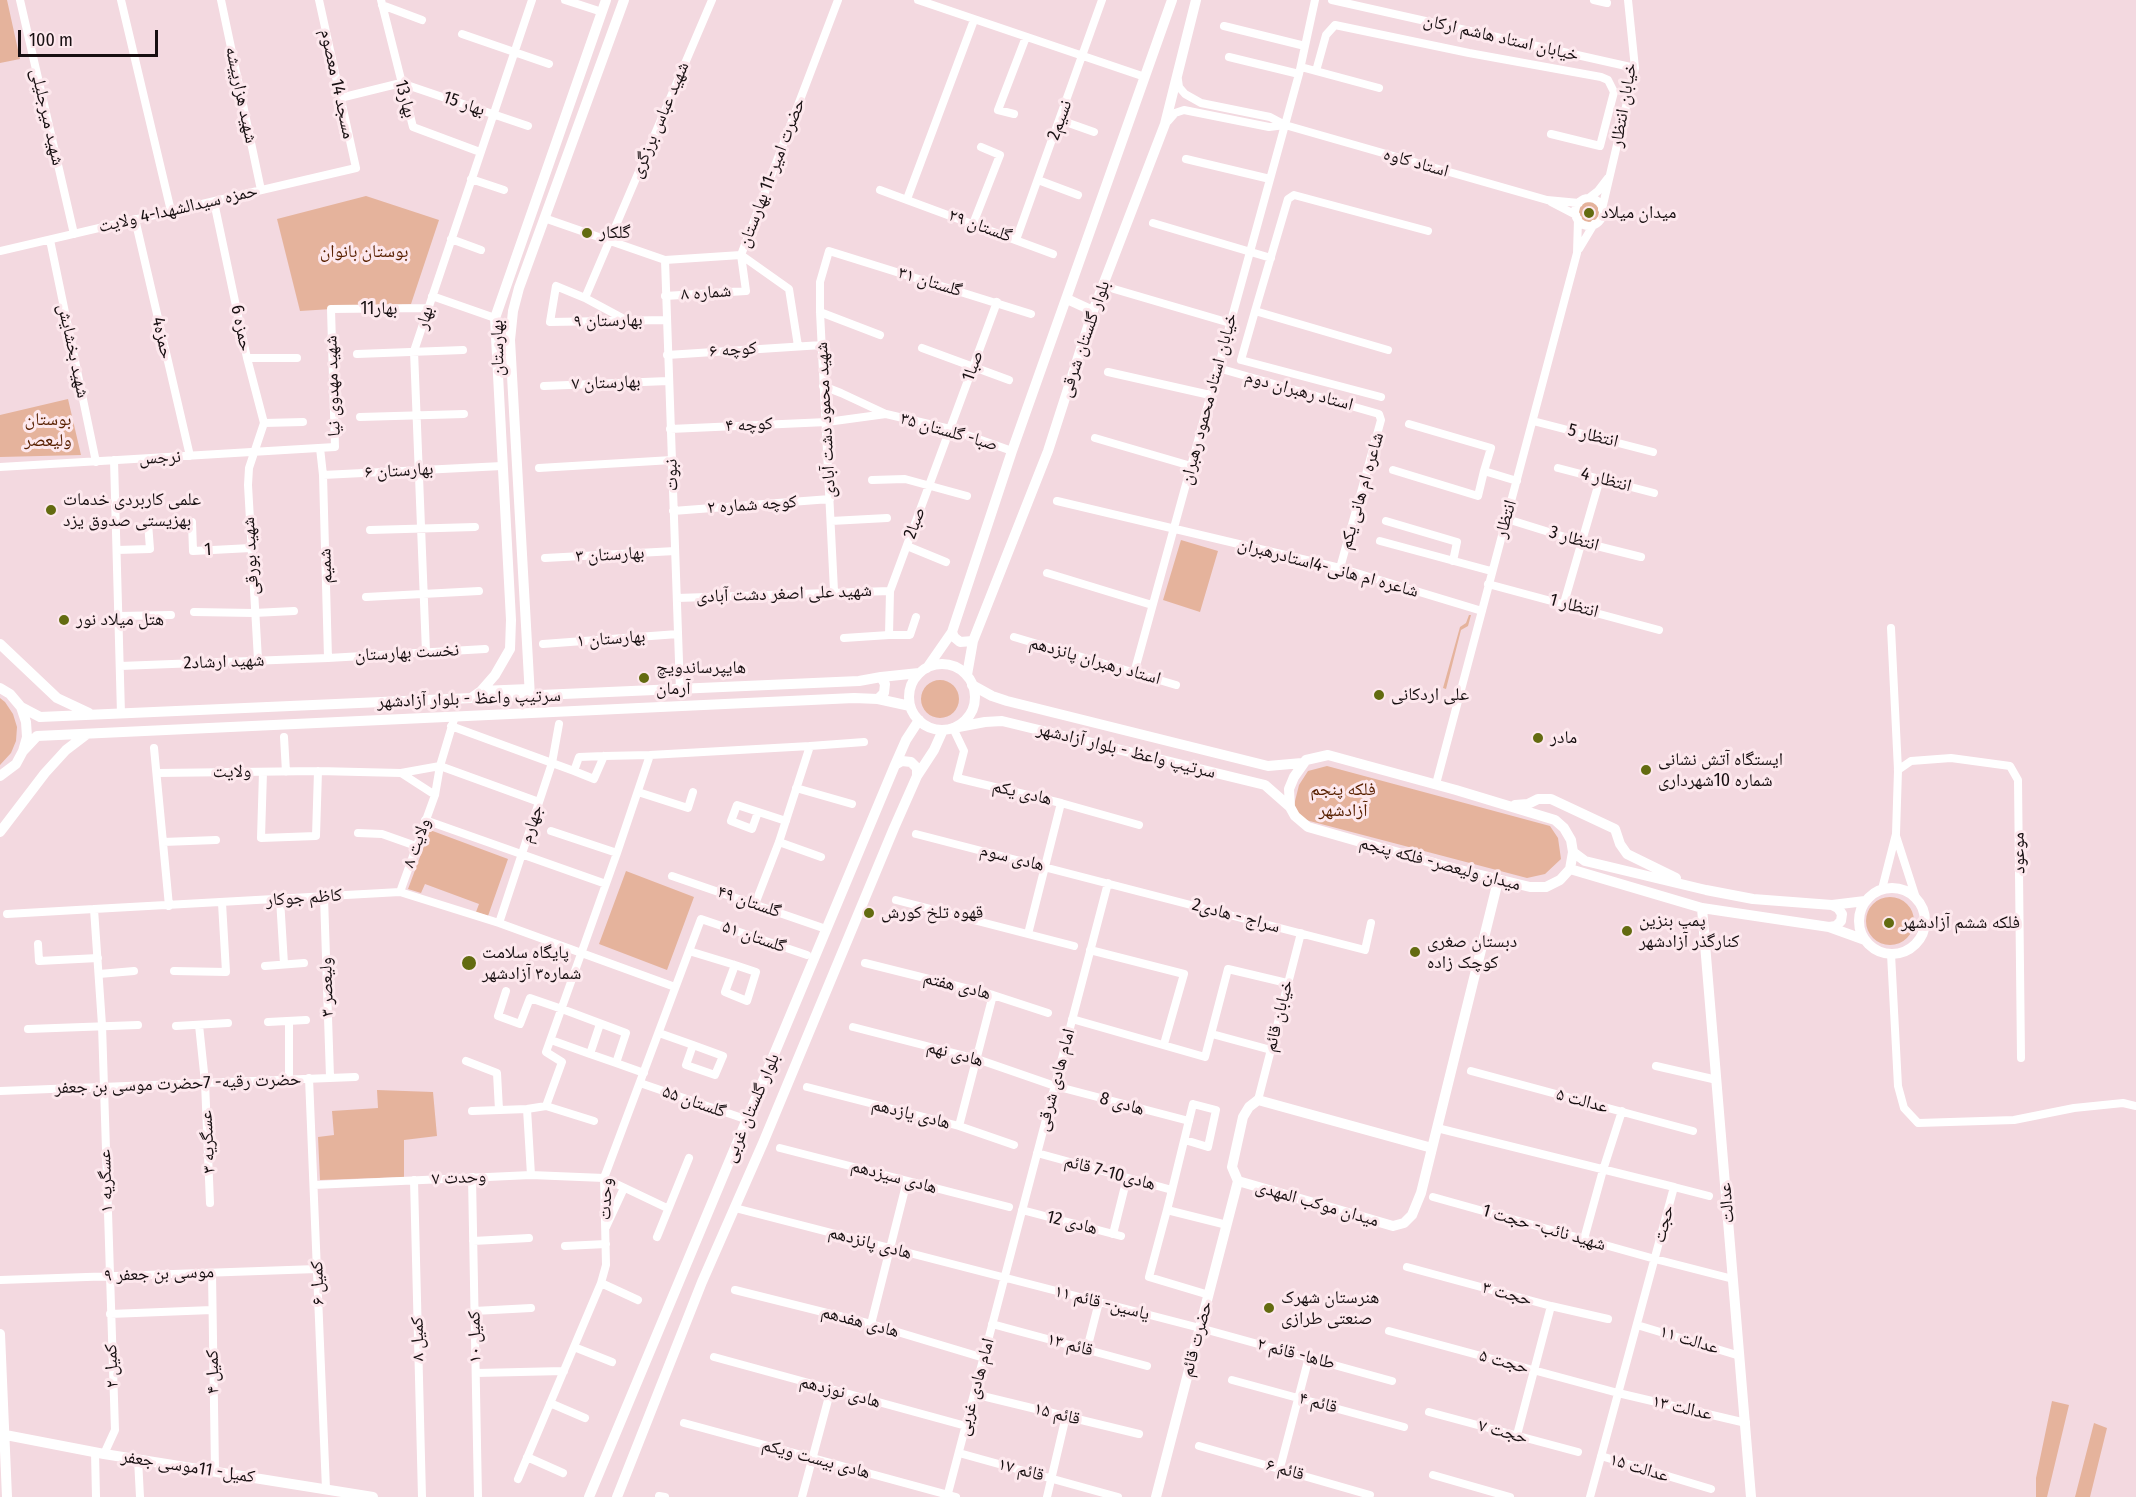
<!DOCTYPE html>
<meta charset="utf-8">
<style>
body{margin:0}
#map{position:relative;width:2136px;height:1497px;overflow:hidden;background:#f3d9e0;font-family:"Fira Sans Condensed",sans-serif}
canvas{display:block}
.scale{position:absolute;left:18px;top:30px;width:140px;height:27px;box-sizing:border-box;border:3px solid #170f11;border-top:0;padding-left:8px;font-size:18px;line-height:21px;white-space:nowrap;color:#170f11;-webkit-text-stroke:4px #fde8ed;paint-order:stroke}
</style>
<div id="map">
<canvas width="2136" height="1497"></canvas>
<div class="scale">100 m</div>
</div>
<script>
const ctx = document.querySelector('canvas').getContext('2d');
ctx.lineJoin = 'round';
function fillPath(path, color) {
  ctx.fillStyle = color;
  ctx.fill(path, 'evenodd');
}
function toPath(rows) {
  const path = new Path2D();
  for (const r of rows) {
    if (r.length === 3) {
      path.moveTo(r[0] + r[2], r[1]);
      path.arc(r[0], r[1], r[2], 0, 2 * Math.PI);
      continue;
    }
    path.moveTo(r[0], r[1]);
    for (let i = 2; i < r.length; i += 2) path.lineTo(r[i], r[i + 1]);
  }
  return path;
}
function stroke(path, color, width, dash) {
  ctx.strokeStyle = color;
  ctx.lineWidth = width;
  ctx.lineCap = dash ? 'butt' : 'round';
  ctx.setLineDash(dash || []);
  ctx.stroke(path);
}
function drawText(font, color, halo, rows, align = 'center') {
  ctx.font = font + ' "Fira Sans Condensed","Noto Naskh Arabic",sans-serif';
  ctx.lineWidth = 6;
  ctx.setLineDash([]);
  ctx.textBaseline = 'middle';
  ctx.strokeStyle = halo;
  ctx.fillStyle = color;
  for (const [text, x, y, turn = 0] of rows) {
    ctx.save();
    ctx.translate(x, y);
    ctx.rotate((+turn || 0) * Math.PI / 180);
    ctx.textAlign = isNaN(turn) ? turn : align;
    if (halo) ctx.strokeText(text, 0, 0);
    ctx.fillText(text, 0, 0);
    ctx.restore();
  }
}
const green = toPath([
 [0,0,7,0,20,59,0,63],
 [366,196,439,220,411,304,300,311,277,219],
 [1590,212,11],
 [68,399,81,455,0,457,0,415],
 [1181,540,1218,551,1200,612,1163,600],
 [1469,615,1471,615,1468,626,1461,630,1446,689,1443,688,1460,627,1466,623],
 [940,699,19],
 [0,698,5,702,13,714,17,727,16,741,11,753,0,765],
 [1327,766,1550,826,1558,838,1561,859,1545,874,1527,878,1302,819,1294,805,1299,785,1308,771],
 [430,830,508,859,488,916,476,912,479,904,425,884,421,893,408,889],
 [626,871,694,897,667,970,599,944],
 [1890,921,24],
 [377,1090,433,1092,437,1136,404,1140,404,1177,320,1180,318,1137,334,1135,332,1111,378,1108],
 [2052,1401,2069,1405,2047,1497,2036,1497,2036,1478],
 [2094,1423,2107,1428,2090,1497,2075,1497]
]);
const street = toPath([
 [20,0,74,234],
 [121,0,171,211],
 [221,0,261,190],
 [381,0,413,127,480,152],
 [565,0,602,12],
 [918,0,1145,77],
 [1332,0,1635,68],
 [1594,0,1607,3],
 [382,5,422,20],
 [1224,26,1305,46],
 [462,34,549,64],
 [1229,57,1299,74],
 [1301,67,1379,88],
 [1316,71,1326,35,1335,25,1469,53,1601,77,1608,80,1614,92,1600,146,1551,134],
 [1178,80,1179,87,1185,94,1201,103,1270,117,1285,125,1547,200,1579,203],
 [340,98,401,83,528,126],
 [1014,114,998,110,1026,37],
 [1060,120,1094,132],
 [1168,121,1175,113,1184,110,1269,127,1285,125],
 [1186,159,1270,179],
 [471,179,504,190],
 [1038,180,1078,195],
 [880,190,1053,254],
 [1589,198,1598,191,1608,178],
 [1589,212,14],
 [907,199,974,20],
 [214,202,247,358,264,423,249,468,248,485,258,660],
 [1551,202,1576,215],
 [1602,209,1635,68,1628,0],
 [544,218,665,260,741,255,838,0],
 [135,219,190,456],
 [1153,223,1271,258],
 [973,224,1000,155,981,147],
 [451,239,481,250],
 [50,240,96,462],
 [1016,240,1102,0],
 [1579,249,1594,224],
 [0,251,356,168,319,0],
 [741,255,789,289,798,346],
 [665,260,680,690],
 [1114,289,1230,323],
 [432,296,495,318],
 [665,296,746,291,741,255],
 [585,298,712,0],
 [1255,311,1388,350],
 [820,312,880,335],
 [626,320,585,298,556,286,550,322,666,320],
 [922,348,1009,380],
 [357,354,463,350],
 [667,355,822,345],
 [247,358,297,358],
 [1218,368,1379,414,1381,420,1340,568],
 [1108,372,1210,395],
 [544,386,668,381],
 [823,386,841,393,886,414,950,429,1012,451],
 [1381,397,1241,360,1255,311,1288,199,1294,195,1428,231],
 [360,417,464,414],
 [1533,421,1653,452],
 [264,423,303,422],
 [1409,424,1491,448,1484,471],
 [670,429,827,422,886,414],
 [1095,438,1191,466],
 [320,448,323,475,502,466],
 [114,460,121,714],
 [0,467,335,447,331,309,427,308],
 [539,468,672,460],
 [1558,468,1654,493],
 [1393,470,1478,496,1484,471,1517,481],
 [323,475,328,658],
 [872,480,905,479,967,496],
 [1057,501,1340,568,1482,611],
 [673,511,830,499],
 [1507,519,1581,542,1641,557],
 [831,521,887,518],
 [1386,521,1457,542,1453,561],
 [192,522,193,551,251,548],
 [370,530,475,527],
 [1380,541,1491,571],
 [907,546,946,562],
 [117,550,150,549,148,523],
 [545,558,675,551],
 [1047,573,1152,605],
 [1488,584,1659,630],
 [834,591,820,312,820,282,829,251,1031,314],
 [366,597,479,591],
 [677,598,890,591],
 [1564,603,1600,479],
 [194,612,254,613,294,611],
 [119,616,171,615],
 [889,635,910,635,916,617],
 [1014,637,1176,685],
 [844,638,889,635,890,591,997,302],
 [543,644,678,634],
 [426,652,414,351,532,0],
 [120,666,328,658,485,649],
 [1134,673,1299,74,1315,0],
 [451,726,574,771],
 [953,728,964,751,957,778,1061,803,1139,825],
 [284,737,286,772],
 [810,746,864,742],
 [154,748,169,906],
 [604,756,594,779,574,771,579,757,604,756,650,755],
 [1898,770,1911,761,1951,758,2010,766,2018,780,2021,1058],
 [263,772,261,838,316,836,318,771],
 [157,773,318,771,401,773,435,795],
 [401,773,440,766,539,802],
 [1436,784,1577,253,1578,219],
 [796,788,852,804],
 [638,792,688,808,693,792],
 [758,812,752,829,731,821,737,805,786,821],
 [425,820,606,884],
 [551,831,617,853],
 [358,833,382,834,416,846],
 [916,834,1365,950,1371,923],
 [1896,836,1916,898],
 [163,842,216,840],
 [779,842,821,857],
 [672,876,826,929],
 [1882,889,1896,834,1898,770,1891,628],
 [400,892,435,795,440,766,455,716],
 [324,897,330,1077],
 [280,899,284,964],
 [896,900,1074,946],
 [7,914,94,909],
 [499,923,552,763,559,724],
 [1028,934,1061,803],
 [38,944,39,961,98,958],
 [1090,950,1184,974,1164,1044],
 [689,951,735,965,756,972,747,1001,725,992,735,965],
 [1891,954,1898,1086,1904,1108,1918,1123,2014,1120,2074,1108,2123,1103,2136,1106],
 [865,963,993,995,1048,1013],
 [265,966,304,963],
 [174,971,226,972,222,903],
 [99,974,134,971],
 [506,991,498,1016,520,1024,530,998,562,1009,626,1033,616,1063,590,1054,600,1024],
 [1072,1019,1205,1057,1228,969,1287,983],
 [289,1021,289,1079],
 [268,1022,306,1020],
 [199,1025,205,1082,210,1203],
 [176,1026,228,1023],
 [853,1027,977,1059,1055,1086,1189,1121],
 [28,1029,138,1025],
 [659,1033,693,1045,723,1056,715,1075,686,1065,693,1045],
 [1212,1034,1271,1050],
 [551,1040,590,1054],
 [466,1061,497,1073,499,1110],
 [616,1063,644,1073],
 [1656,1066,1717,1080],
 [1471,1071,1693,1131],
 [309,1078,326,1489],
 [640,1083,748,1120],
 [807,1087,959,1126,1014,1145],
 [0,1091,355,1077],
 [1258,1100,1301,933],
 [546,1106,562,1062,546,1052,617,853,650,755,810,746,779,842,755,904],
 [527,1109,531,1175],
 [472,1111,527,1109,546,1106,594,1121],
 [959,1126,993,995],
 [1437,1128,1674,1187,1590,1497],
 [780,1148,1009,1207],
 [1037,1153,1172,1190,1167,1210,1227,1225],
 [472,1177,478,1497],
 [414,1180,422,1497],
 [314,1185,531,1175,604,1178,667,1208],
 [1674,1187,1709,1196],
 [1172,1190,1193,1104,1216,1110,1208,1147,1185,1140],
 [1433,1197,1655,1259,1733,1279],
 [735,1208,1200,1328,1392,1381],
 [1022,1210,1121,1236],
 [1167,1210,1149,1277,1209,1295],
 [606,1227,624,1188],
 [1113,1234,1127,1178],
 [657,1237,689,1158],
 [1584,1239,1603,1170,1622,1111],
 [473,1241,529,1238],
 [565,1246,606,1244],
 [1407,1267,1551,1306,1608,1319],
 [212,1273,215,1471],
 [0,1280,317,1269],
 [601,1283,638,1300],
 [735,1290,871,1324,984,1358],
 [474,1311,531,1308],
 [110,1314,212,1310],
 [871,1324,907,1181],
 [992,1324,1147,1366],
 [1637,1325,1740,1356],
 [1389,1331,1618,1393,1746,1423],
 [574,1347,612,1362],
 [1087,1349,1099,1302],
 [714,1357,966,1426],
 [476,1373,564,1371],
 [1232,1380,1404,1427],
 [974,1394,1139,1434],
 [550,1403,585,1418],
 [1429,1412,1578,1452],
 [684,1423,956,1497],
 [1517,1435,1551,1306],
 [1199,1446,1370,1495,1369,1497],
 [95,1452,96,1497],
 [959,1453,1118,1497],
 [104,1454,115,1430,102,1025,94,909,400,892,499,923,675,987],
 [1601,1456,1711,1489],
 [527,1457,563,1473],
 [138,1459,140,1497],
 [1280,1468,1309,1357],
 [1433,1475,1510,1497],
 [518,1479,601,1283,606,1265,604,1178,701,919,807,955],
 [659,1496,665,1497],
 [802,1497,831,1389],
 [947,1497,1108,883],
 [1047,1497,1066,1416]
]);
const secondary = toPath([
 [1067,299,1093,311],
 [952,632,954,637,960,642,973,641],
 [0,644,57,698,89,713],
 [942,697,33],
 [927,668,952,632,1012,451,1172,0],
 [967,675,973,641,1048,451,1093,311,1165,124,1196,0],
 [972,685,992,696,1007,701,1268,766,1302,763],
 [0,688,10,694,21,707,26,722,27,737,23,751,16,764,0,776],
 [481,691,529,689],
 [530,697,510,340,513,311,519,288,624,0],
 [471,698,481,691,495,675,510,649,511,620,495,318,606,0],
 [878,699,884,693,885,684,881,677],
 [21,707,40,717,859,681,881,677,919,673],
 [953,728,985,722,1002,721,1265,785,1290,807],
 [23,751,37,736,854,698,878,699,910,706],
 [1328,755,1456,790,1555,820,1564,828,1571,840,1573,852,1570,869,1560,880,1546,887,1530,887,1448,867,1308,827,1295,816,1290,807,1289,789,1294,777,1306,760,1328,755],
 [895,765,902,761,911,762,917,768,917,776],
 [1515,805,1528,804,1538,799,1551,799,1615,829,1620,844,1627,854,1676,878],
 [0,832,45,773,66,750,87,734],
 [1573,852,1585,861,1706,890,1753,899,1832,905,1865,901],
 [1570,869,1702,908,1829,927,1865,940],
 [1892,921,33],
 [1702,908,1751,1497],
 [1829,927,1836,926,1841,921,1842,914,1838,908,1832,905],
 [1432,1148,1258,1100,1249,1107,1243,1117,1232,1167,1238,1181,1393,1226,1404,1223,1412,1215,1421,1193,1498,881],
 [0,1334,7,1497],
 [0,1434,104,1454,373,1497],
 [589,1497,895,765,906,740,919,720],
 [617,1497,702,1282,763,1143,894,828,917,776,934,750,943,730],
 [1156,1497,1238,1181]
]);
const markers = [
 [1589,213,6,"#636b10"],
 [587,233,6,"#636b10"],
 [51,510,6,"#636b10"],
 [64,620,6,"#636b10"],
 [644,678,6,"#636b10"],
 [1379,695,6,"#636b10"],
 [1538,738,6,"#636b10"],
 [1646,770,6,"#636b10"],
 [869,913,6,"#636b10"],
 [1889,923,6,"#636b10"],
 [1627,931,6,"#636b10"],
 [1415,952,6,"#636b10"],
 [469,963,8,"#636b10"],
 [1269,1308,6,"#636b10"]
];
const streetNames = [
 ["خیابان استاد هاشم ارکان",1501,38,13],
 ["مسجد 14 معصوم",337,84,78],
 ["شهید هزارپیشه",241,95,78],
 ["بهار13",405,99,75],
 ["بهار 15",464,104,19],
 ["خیابان انتظار",1624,105,-80],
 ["شهید میرجلیلی",47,117,77],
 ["شهید عباس برزگری",660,120,-67],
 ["نسیم2",1060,120,-70],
 ["استاد کاوه",1416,163,16],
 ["حضرت امیر-11 بهارستان",772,173,-69],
 ["حمزه سیدالشهدا-4 ولایت",178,209,-13],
 ["گلستان ۲۹",980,226,20],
 ["گلستان ۳۱",930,282,17],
 ["شماره ۸",706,293,-4],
 ["بهار11",379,309],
 ["بهار",425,318,-73],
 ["بهارستان ۹",608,321,-1],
 ["حمزه 6",241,328,78],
 ["حمزه4",162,338,77],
 ["بلوار گلستان شرقی",1085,339,-71],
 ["بهارستان",498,348,-91],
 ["کوچه ۶",733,350,-4],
 ["شهید بخشایش",73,351,78],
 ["صبا1",973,366,-70],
 ["بهارستان ۷",606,383,-2],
 ["شهید مهدوی نیا",333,386,-92],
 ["استاد رهبران دوم",1299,391,15],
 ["خیابان استاد محمود رهبران",1209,399,-75],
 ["شهید محمود دشت آبادی",826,420,-93],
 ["کوچه ۴",749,425,-3],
 ["صبا- گلستان ۳۵",949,432,16],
 ["انتظار 5",1593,436,14],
 ["نرجس",160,458,-3],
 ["بهارستان ۶",399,471,-3],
 ["نبوت",672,475,-92],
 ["انتظار 4",1606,480,15],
 ["شاعره ام هانی یکم",1362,491,-74],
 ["کوچه شماره ۲",752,505,-4],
 ["انتظار",1506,519,-74],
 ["صبا2",915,523,-70],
 ["انتظار 3",1574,539,16],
 ["1",208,550,-4],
 ["بهارستان ۳",610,555,-3],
 ["شهید بورقی",251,556,-93],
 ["شمیم",326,566,-92],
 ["شاعره ام هانی-4استادرهبران",1328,568,15],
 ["شهید علی اصغر دشت آبادی",784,594,-2],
 ["انتظار 1",1574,606,15],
 ["بهارستان ۱",611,639,-4],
 ["نخست بهارستان",407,653,-3],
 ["استاد رهبران پانزدهم",1095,661,16],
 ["شهید ارشاد2",224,662,-2],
 ["سرتیپ واعظ - بلوار آزادشهر",469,699,-2],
 ["سرتیپ واعظ - بلوار آزادشهر",1126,751,14],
 ["ولایت",232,772,-1],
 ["هادی یکم",1022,793,13],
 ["جهارم",532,824,-72],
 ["ولایت ۸",417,843,-70],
 ["موعود",2019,853,-91],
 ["هادی سوم",1012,858,14],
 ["میدان ولیعصر- فلکه پنجم",1440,864,15],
 ["کاظم جوکار",304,898,-4],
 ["گلستان ۴۹",749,902,19],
 ["سراج - هادی2",1236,916,15],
 ["گلستان ۵۱",754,937,19],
 ["هادی هفتم",957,986,14],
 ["ولیعصر ۳",327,987,-92],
 ["خیابان قائم",1279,1016,-76],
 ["هادی نهم",955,1054,15],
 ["امام هادی شرقی",1056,1080,-75],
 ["حضرت رقیه- 7حضرت موسی بن جعفر",178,1084,-2],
 ["عدالت ۵",1582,1101,15],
 ["گلستان ۵۵",694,1102,19],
 ["هادی 8",1122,1104,15],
 ["بلوار گلستان غربی",752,1108,-67],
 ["هادی یازدهم",911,1114,14],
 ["عسگریه ۳",208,1142,-93],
 ["هادی10-7 قائم",1110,1173,15],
 ["هادی سیزدهم",894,1177,15],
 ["وحدت ۷",459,1178,-3],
 ["عسگریه ۱",106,1181,-92],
 ["وحدت",606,1199,-88],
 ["عدالت",1727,1203,-95],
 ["میدان موکب المهدی",1317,1204,16],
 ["12 هادی",1072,1223,14],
 ["حجت",1664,1224,-75],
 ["شهید نائب- حجت 1",1544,1228,16],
 ["هادی پانزدهم",870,1243,15],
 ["موسی بن جعفر ۹",159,1274,-2],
 ["کمیل ۶",318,1283,-92],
 ["حجت ۳",1507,1294,15],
 ["یاسین- قائم ۱۱",1102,1303,14],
 ["هادی هفدهم",860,1322,15],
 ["کمیل ۱۰",475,1337,-91],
 ["کمیل ۸",418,1339,-91],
 ["حضرت قائم",1197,1339,-75],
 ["عدالت ۱۱",1689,1340,17],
 ["قائم ۱۳",1070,1345,15],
 ["طاها- قائم ۲",1296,1354,15],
 ["حجت ۵",1504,1362,15],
 ["کمیل ۲",112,1366,-92],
 ["کمیل ۴",213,1372,-91],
 ["امام هادی غربی",976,1387,-75],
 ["هادی نوزدهم",840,1392,15],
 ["قائم ۴",1318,1403,15],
 ["عدالت ۱۳",1682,1408,13],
 ["قائم ۱۵",1057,1414,14],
 ["حجت ۷",1503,1432,15],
 ["هادی بیست ویکم",816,1459,15],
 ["کمیل- 11موسی جعفر",188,1467,9],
 ["عدالت ۱۵",1639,1468,17],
 ["قائم ۱۷",1021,1470,15],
 ["قائم ۶",1285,1470,16]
];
const poiNames = [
 ["میدان میلاد",1601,213],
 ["گلکار",599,233],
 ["علمی کاربردی خدمات",63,500],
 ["بهزیستی صدوق یزد",63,521],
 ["هتل میلاد نور",76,620],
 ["هایپرساندویچ",656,668],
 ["آرمان",656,689],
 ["علی اردکانی",1391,695],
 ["مادر",1550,738],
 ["ایستگاه آتش نشانی",1658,760],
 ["شماره 10شهرداری",1658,781],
 ["قهوه تلخ کورش",881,913],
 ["پمپ بنزین",1639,921],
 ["کنارگذر آزادشهر",1639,942],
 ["فلکه ششم آزادشهر",1901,923],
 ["دبستان صغری",1427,942],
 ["کوچک زاده",1427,963],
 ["پایگاه سلامت",482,953],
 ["شماره۳ آزادشهر",482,974],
 ["هنرستان شهرک",1281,1298],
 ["صنعتی طرازی",1281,1319]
];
const parkNames = [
 ["بوستان بانوان",364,252],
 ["بوستان",48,420],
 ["ولیعصر",48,441],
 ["فلکه پنجم",1343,790],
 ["آزادشهر",1343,811]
];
fillPath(green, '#e5b39c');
stroke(street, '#fff', 8);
stroke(secondary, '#fff', 10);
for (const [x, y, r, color] of markers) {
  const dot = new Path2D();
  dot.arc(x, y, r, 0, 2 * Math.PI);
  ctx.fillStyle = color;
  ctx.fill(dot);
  stroke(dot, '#fde8ed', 2);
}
drawText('18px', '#170f11', '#fde8ed', streetNames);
drawText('18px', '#170f11', '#fde8ed', poiNames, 'left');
drawText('18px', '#582000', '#fde8ed', parkNames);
</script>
